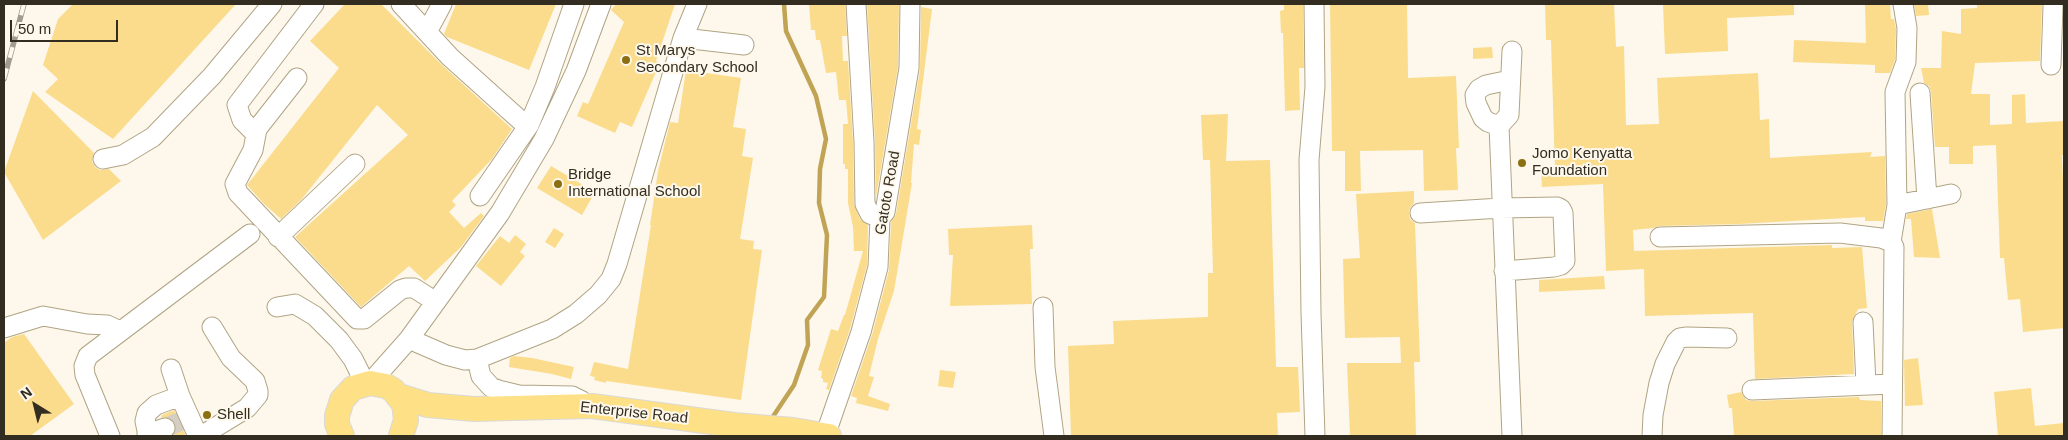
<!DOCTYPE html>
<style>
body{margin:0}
#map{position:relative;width:2068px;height:440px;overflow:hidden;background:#fdf8eb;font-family:Arial,sans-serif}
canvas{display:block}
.frame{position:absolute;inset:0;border:5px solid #322d20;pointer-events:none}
.north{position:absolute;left:10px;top:380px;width:50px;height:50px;-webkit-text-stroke:4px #fdf8eb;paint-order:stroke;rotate:324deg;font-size:14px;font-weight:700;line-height:20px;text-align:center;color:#322d20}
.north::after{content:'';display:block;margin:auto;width:18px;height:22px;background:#322d20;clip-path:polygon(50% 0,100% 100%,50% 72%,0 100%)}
.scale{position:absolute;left:10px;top:20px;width:108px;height:22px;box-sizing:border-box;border:2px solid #322d20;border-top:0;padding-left:6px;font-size:15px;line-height:18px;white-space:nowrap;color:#322d20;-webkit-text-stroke:4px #fdf8eb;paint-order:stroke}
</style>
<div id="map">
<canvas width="2068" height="440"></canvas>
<div class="frame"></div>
<div class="north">N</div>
<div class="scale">50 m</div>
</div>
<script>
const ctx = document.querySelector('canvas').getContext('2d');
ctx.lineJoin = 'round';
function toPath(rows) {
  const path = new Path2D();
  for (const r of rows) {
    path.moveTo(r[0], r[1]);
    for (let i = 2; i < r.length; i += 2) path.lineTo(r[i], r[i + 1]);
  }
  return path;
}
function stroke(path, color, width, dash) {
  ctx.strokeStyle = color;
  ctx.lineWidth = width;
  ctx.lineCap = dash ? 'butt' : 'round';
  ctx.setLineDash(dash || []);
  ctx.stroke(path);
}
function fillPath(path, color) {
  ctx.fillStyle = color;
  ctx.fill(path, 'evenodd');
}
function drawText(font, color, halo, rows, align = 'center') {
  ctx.font = font + ' Arial,sans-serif';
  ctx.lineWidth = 4;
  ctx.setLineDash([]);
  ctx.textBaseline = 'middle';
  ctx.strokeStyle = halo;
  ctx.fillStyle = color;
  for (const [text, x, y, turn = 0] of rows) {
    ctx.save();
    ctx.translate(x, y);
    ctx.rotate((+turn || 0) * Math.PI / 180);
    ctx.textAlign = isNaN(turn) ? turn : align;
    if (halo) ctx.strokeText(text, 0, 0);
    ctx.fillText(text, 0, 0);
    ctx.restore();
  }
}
const stream = toPath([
 [770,421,794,385,808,345,807,320,824,297,827,235,819,203,820,169,826,139,816,96,786,31,784,4]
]);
const building = toPath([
 [73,4,236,4,113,139,45,92,58,79,43,65,58,19],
 [345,4,381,4,442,65,512,129,492,159,452,201,456,205,449,212,464,228,481,213,484,216,461,247,425,281,409,266,361,307,295,237,408,135,377,105,301,200,281,219,263,203,247,185,339,68,310,41],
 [456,4,556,4,529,70,447,37,444,34],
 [616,4,675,4,656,61,660,63,632,127,620,122,615,133,577,116,583,102,588,104,624,22,611,10],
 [809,4,845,4,847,36,842,36,843,61,848,61,853,142,854,204,860,219,868,225,867,265,850,329,829,390,826,389,828,383,823,382,823,379,821,378,822,371,818,370,831,329,838,331,844,315,845,315,863,251,854,251,853,227,848,203,848,169,845,169,845,164,843,164,843,124,848,124,846,100,839,100,836,72,826,73,820,40,816,40,815,30,811,30],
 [867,4,899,4,898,67,876,197,875,141],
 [1284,4,1303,4,1304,68,1299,68,1300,110,1285,111,1283,33,1281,33,1280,11,1284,10],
 [1330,4,1407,4,1408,78,1456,76,1459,148,1456,148,1458,190,1424,191,1423,150,1360,151,1361,191,1345,191,1345,151,1332,151],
 [1545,4,1614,4,1616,47,1624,46,1626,125,1659,124,1657,78,1758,73,1760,120,1769,119,1770,158,1872,152,1870,157,1885,156,1886,204,1883,221,1865,221,1865,217,1739,224,1660,226,1653,228,1633,230,1634,251,1832,245,1832,248,1862,247,1867,308,1858,309,1852,322,1854,374,1755,379,1753,313,1645,316,1644,269,1606,271,1603,184,1542,187,1541,171,1555,170,1551,40,1546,40],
 [1663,4,1794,4,1794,15,1727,18,1728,51,1665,54],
 [1865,4,1890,4,1891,19,1894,19,1896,29,1895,60,1890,73,1875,73,1875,65,1793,62,1794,40,1866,43],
 [1914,4,1928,4,1929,15,1916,16],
 [1977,4,2042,4,2040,61,1975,63,1971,94,1990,94,1990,125,2012,124,2012,95,2025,94,2026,123,2064,121,2064,155,2062,155,2064,207,2064,328,2023,332,2020,299,2008,300,2004,258,2000,258,1996,145,1973,146,1973,164,1949,164,1949,147,1935,147,1931,92,1929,86,1924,83,1921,68,1941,68,1942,31,1961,34,1961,9,1977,8],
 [921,7,932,9,917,129,921,130,919,145,914,144,911,183,912,183,894,291,878,339,869,376,874,377,868,396,890,404,888,411,856,403,857,398,851,396,872,335,889,270,891,222,896,214,920,70],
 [1492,47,1493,58,1473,59,1473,48],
 [686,70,741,78,733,127,746,129,742,156,753,158,740,239,754,241,753,249,762,250,741,400,606,381,606,383,594,380,595,377,590,376,594,362,628,369,651,225,650,225,658,171,670,122,678,123],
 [33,91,94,153,92,161,95,167,100,170,109,169,121,181,43,240,4,172],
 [1228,114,1226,161,1270,160,1276,367,1298,367,1300,412,1277,413,1278,436,1071,436,1068,346,1114,344,1113,321,1208,317,1208,273,1213,273,1210,160,1203,160,1201,115],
 [551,166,595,192,582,215,537,188],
 [1414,191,1414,203,1410,208,1409,213,1410,219,1415,223,1420,362,1414,362,1416,436,1350,436,1347,363,1401,363,1400,337,1345,338,1343,259,1360,258,1356,194],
 [1932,209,1940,258,1914,257,1911,219,1906,219,1907,214],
 [1032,225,1033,249,1030,249,1032,304,950,306,953,255,949,255,948,229],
 [554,228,564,234,555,248,545,242],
 [515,235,526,244,520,252,525,256,501,286,476,266,500,236,509,243],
 [1604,276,1605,289,1539,292,1539,280],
 [24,334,74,404,30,436,4,436,4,343,12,337],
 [514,356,532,358,574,367,571,379,552,374,509,367,510,358],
 [1918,358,1923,405,1905,406,1904,360],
 [940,370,956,372,953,388,938,386],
 [2031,388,2035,426,2064,423,2064,436,1998,436,1994,392],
 [1741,392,1746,400,1752,401,1859,397,1860,400,1881,401,1881,436,1734,436,1732,408,1729,408,1727,395],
 [174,410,186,436,172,436,176,431,175,424,168,417,161,418,162,415]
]);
const minorTunnel = toPath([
 [165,428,181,421]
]);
const minor = toPath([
 [401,4,450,57,520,120,529,125],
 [856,4,864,142,865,204,870,214,880,218],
 [1314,4,1315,87,1309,160,1311,313,1315,436],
 [427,32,442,4],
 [683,38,744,45],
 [1512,51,1509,115,1499,126,1512,436],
 [2051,65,2053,6],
 [297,78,257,129,253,150,235,184,238,193,357,319,364,319,400,290,406,288,414,288,436,302],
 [1920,93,1927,199],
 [1499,126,1488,122,1483,118,1476,103,1475,95,1479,89,1486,85,1510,80],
 [255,133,242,120,237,105,314,4],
 [103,159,123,155,153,137,212,76,272,4],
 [480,196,529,125,545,87,574,4],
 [1897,205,1951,194],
 [1420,213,1501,208,1557,207,1561,209,1563,213,1565,261,1561,265,1554,267,1504,271],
 [278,237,355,164],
 [1660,237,1840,233,1881,238,1891,242,1894,247,1892,436],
 [1891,242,1897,205,1895,92,1906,62,1907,28,1903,4],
 [277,307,295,304,315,316,339,340,353,359,360,373,361,384],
 [1043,307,1045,367,1054,436],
 [1863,322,1866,384],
 [4,328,43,316,87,324,107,325,120,331],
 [409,339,446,355,465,360,477,359,552,329,576,314,598,295,611,279,617,264,683,38,697,4],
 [477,359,481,376,491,387,498,390,519,395,572,396,582,401],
 [171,369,180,396,198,436],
 [370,383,409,339,500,213,544,139,576,71,601,4],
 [1752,390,1892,384],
 [147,434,165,428],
 [110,436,85,375,84,366,88,356,250,234],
 [148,436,145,421,147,413,156,405,180,396],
 [201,436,247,408,258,395,258,391,255,381,231,358,212,327],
 [825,436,861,332,878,267,880,218,885,212,909,68,910,4],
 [1652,436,1653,415,1659,383,1665,364,1676,342,1680,338,1687,337,1727,338]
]);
const major = toPath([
 [399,396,428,405,474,409,592,406,734,425,793,430,829,436],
 [342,436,337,424,337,416,342,400,353,388,370,383,386,386,393,390,404,404,406,420,401,436]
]);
const rail = toPath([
 [4,79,24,4]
]);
const markers = [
 [626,60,5,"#8b6f11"],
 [1522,163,5,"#8b6f11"],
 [558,184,5,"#8b6f11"],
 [207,415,5,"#8b6f11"]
];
const poiNames = [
 ["St Marys",636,51],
 ["Secondary School",636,68],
 ["Jomo Kenyatta",1532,154],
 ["Foundation",1532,171],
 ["Bridge",568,175],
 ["International School",568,192],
 ["Shell",217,415]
];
const streetNames = [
 ["Gatoto Road",888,193,-80],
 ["Enterprise Road",634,413,6]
];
stroke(stream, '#c0a354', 4.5);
fillPath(building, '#fadc8c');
stroke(minorTunnel, '#d4cfc2', 19, [19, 9]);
stroke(minor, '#b0a484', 21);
stroke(major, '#dad9d7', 26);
stroke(minor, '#fff', 19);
stroke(major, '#fee187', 24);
stroke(rail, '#a19c8f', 5.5);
stroke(rail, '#fdf8eb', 4, [11]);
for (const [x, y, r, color] of markers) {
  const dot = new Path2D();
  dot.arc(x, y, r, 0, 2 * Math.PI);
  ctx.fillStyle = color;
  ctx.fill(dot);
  stroke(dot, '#fdf8eb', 2);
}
drawText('15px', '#322d20', '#fdf8eb', poiNames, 'left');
drawText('15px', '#322d20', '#fdf8eb', streetNames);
</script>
